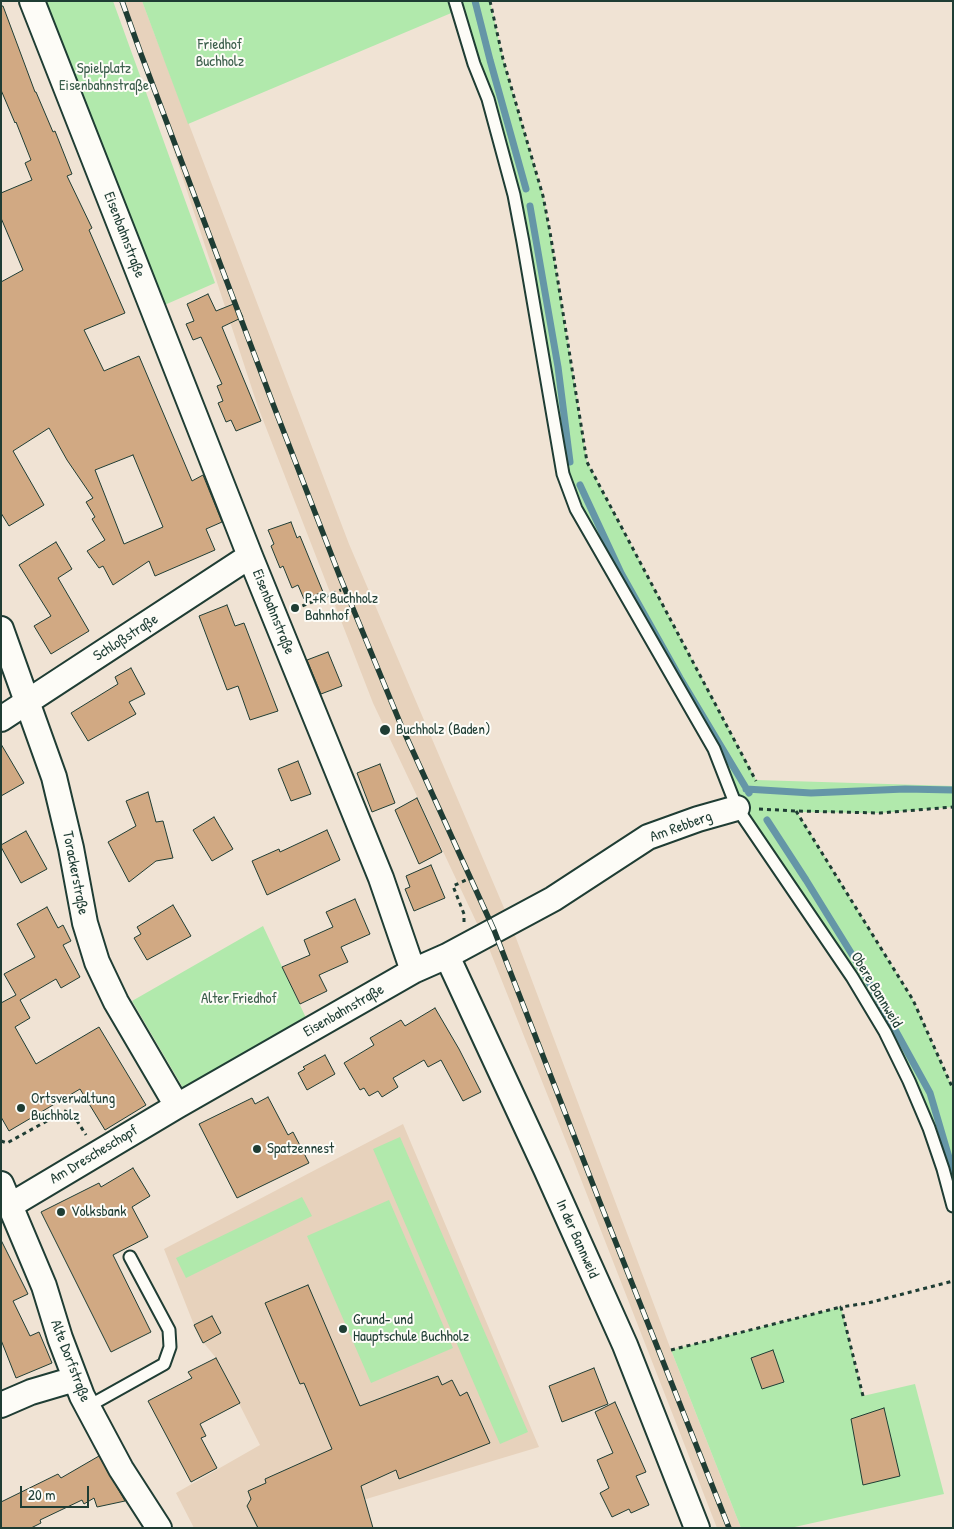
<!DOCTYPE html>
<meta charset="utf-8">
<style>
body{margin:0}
#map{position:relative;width:954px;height:1529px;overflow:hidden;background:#f0e3d4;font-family:"Patrick Hand",sans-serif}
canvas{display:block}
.frame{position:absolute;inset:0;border:2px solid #1f3d34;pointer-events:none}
.scale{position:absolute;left:20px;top:1486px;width:69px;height:22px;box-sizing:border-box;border:2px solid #1f3d34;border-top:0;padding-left:6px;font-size:15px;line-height:18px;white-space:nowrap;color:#1f3d34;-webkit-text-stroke:4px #fdfcf7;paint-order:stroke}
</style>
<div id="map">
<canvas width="954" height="1529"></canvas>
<div class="frame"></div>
<div class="scale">20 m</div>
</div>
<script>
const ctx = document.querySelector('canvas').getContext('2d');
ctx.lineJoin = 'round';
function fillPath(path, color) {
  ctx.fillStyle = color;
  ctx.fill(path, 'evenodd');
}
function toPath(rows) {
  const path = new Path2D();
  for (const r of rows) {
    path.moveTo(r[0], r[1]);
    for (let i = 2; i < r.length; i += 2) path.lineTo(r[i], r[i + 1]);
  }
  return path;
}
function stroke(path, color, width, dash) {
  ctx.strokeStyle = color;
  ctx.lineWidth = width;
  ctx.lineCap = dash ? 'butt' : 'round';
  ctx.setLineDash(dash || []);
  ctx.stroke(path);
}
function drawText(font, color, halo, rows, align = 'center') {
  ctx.font = font + ' "Patrick Hand",sans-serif';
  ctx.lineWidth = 4;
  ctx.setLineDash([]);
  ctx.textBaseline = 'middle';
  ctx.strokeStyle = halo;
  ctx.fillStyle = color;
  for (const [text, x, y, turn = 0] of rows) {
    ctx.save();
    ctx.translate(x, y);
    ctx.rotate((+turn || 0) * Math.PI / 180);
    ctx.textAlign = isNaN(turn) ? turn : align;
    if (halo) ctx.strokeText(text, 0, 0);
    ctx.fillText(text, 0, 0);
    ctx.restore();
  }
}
const built = toPath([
 [122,1,142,1,349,544,510,922,671,1350,741,1528,717,1528,575,1164,490,951,373,703,258,407,142,54],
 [403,1124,539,1447,270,1528,194,1528,176,1493,260,1445,216,1358,203,1342,194,1325,164,1249]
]);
const green = toPath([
 [32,1,113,1,215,283,153,310],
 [142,1,490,1,503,59,543,196,550,232,587,462,756,780,953,786,953,807,880,813,797,812,913,1000,953,1089,953,1206,943,1169,885,1032,737,808,714,749,563,474,514,195,456,11,188,124],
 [263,926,307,1020,183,1088,132,1001],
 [400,1137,528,1432,500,1444,373,1149],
 [302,1197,312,1216,186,1278,176,1258],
 [389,1200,453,1348,371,1383,307,1236],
 [841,1307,863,1396,915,1384,944,1494,790,1528,741,1528,671,1350]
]);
const stream = toPath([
 [475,1,490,60,526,189],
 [530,206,558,367,570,462],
 [580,485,621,573,680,678,749,793],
 [746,789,811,793,905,789,953,790],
 [767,820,806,880,866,977,930,1093,953,1171]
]);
const building = toPath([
 [1,6,3,6,35,92,36,92,53,132,55,131,72,174,67,176,92,228,89,230,125,313,84,330,104,371,139,356,192,481,203,475,222,522,206,529,215,550,155,576,149,561,113,585,103,566,99,568,87,551,105,540,92,519,95,517,86,502,93,498,67,460,49,428,13,451,44,505,9,526,1,513,1,282,23,270,1,218,1,193,32,180,25,163,31,160,16,122,15,123,1,90,1,6],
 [133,455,163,527,124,544,95,470,133,455],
 [208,294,216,311,236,303,243,317,222,327,261,421,236,431,231,420,226,422,218,403,223,401,217,386,222,384,201,337,193,340,186,324,194,321,187,304,208,294],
 [291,522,297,538,300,536,323,592,304,599,298,585,292,588,283,566,280,568,271,546,274,544,268,530,291,522],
 [56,542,72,569,58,578,89,631,51,654,34,626,51,616,19,565,56,542],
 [227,605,235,626,244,623,278,711,250,720,238,686,227,690,199,616,227,605],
 [328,652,342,686,321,694,307,660,328,652],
 [131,668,145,694,129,702,136,714,88,741,71,713,118,684,115,677,131,668],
 [1,744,24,783,1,796,1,744],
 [298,761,311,794,291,801,278,769,298,761],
 [380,764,395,803,372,812,357,773,380,764],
 [148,792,156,822,163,821,173,858,156,861,129,882,108,842,136,826,126,801,148,792],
 [417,798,442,852,419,864,395,810,417,798],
 [214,817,233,849,212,861,193,830,214,817],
 [327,830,340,860,267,895,252,861,279,849,280,852,327,830],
 [26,831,47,869,21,883,1,847,1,845,26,831],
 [431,865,445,898,414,911,405,889,410,887,406,876,431,865],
 [355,899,370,934,341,947,348,962,319,975,327,991,300,1004,282,967,310,955,304,940,333,927,326,912,355,899],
 [173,905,191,936,147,960,134,938,141,934,137,927,173,905],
 [47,907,58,928,63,925,71,941,63,945,80,977,61,988,56,979,20,1000,30,1018,15,1027,36,1064,99,1027,146,1105,105,1130,80,1089,9,1131,1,1117,1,1003,16,995,4,974,35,957,17,924,47,907],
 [435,1008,459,1049,481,1092,463,1101,441,1060,428,1067,424,1060,393,1078,398,1087,382,1097,378,1091,369,1096,364,1088,360,1090,344,1063,374,1045,370,1038,401,1020,405,1026,435,1008],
 [325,1055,335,1074,307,1090,298,1073,305,1069,303,1067,325,1055],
 [268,1097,288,1135,293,1132,309,1163,237,1198,199,1124,252,1098,255,1104,268,1097],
 [133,1168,150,1196,132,1207,148,1237,113,1255,151,1332,111,1352,41,1212,99,1183,101,1187,133,1168],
 [1,1240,28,1294,13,1301,30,1336,39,1332,52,1363,16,1378,1,1340,1,1240],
 [308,1285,360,1406,438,1376,442,1385,452,1380,460,1396,467,1392,490,1443,399,1479,396,1470,361,1486,373,1528,258,1528,247,1506,251,1499,248,1491,266,1483,265,1479,332,1449,304,1383,300,1384,265,1303,308,1285],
 [212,1316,221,1333,203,1343,194,1325,212,1316],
 [773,1350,784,1382,762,1389,751,1358,773,1350],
 [216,1358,240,1403,200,1424,206,1436,201,1438,217,1468,191,1482,148,1401,192,1378,188,1372,216,1358],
 [594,1368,608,1404,562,1422,549,1386,594,1368],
 [615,1402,646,1472,636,1476,649,1505,631,1513,629,1509,612,1517,600,1493,609,1488,597,1460,613,1453,595,1412,615,1402],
 [884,1408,900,1476,863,1485,851,1419,884,1408],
 [99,1456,125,1501,97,1507,94,1498,84,1504,82,1500,40,1520,41,1523,31,1528,1,1528,1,1502,58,1474,61,1478,99,1456]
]);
const path = toPath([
 [490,1,503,59,543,196,550,232,587,462,756,781],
 [295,609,341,590],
 [759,809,796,811,880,813,953,807],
 [796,811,913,1000,953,1089],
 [464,922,464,914,453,886,466,880],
 [1,1141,7,1143,65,1111,74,1116,86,1135],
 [671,1350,841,1307],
 [863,1396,841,1307,868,1303,953,1281]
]);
const lane = toPath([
 [455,1,474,64,488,99,514,195,523,242,563,474,576,509,714,749,737,808,852,977,885,1032,909,1081,929,1128,943,1169,953,1206],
 [87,1407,164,1364,170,1347,169,1330,130,1257]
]);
const street = toPath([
 [32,1,250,556,381,878,413,971],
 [1,629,54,777,71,848,85,923,97,962,116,1002,177,1106],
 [1,719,250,556],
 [447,956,546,1169,625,1345,697,1528],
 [1,1184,44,1286,60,1338,82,1396,121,1469,159,1528],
 [11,1205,177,1106,413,971,447,956,553,899,648,837,698,819,737,808],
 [1,1405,31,1392,75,1379]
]);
const rail = toPath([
 [122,1,141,54,273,404,340,577,401,725,494,930,599,1200,729,1528]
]);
const markers = [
 [295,608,5,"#1f3d34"],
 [385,730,6,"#1f3d34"],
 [21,1108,5,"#1f3d34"],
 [257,1149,5,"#1f3d34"],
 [61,1212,5,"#1f3d34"],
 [343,1329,5,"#1f3d34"]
];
const parkNames = [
 ["Friedhof",220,45],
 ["Buchholz",220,62],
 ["Spielplatz",104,69],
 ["Eisenbahnstraße",104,86],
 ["Alter Friedhof",239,999]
];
const streetNames = [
 ["Eisenbahnstraße",124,235,69],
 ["Eisenbahnstraße",273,612,68],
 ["Schloßstraße",126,638,-33],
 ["Am Rebberg",681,827,-20],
 ["Torackerstraße",75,873,79],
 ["Obere Bannweid",876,990,59],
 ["Eisenbahnstraße",344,1011,-30],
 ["Am Drescheschopf",94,1155,-31],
 ["In der Bannweid",577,1239,66],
 ["Alte Dorfstraße",70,1361,69]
];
const poiNames = [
 ["P+R Buchholz",305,599],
 ["Bahnhof",305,616],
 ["Buchholz (Baden)",396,730],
 ["Ortsverwaltung",31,1099],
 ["Buchholz",31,1116],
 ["Spatzennest",267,1149],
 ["Volksbank",71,1212],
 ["Grund- und",353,1320],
 ["Hauptschule Buchholz",353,1337]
];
fillPath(built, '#e7d2bc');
fillPath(green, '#b1e9ac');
stroke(stream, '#6596a7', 7);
fillPath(building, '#d1a983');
stroke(building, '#1f3d34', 1);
stroke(lane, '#1f3d34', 15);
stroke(street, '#1f3d34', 28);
stroke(path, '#1f3d34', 3, [4, 4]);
stroke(lane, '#fdfcf7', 11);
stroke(street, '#fdfcf7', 24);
stroke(rail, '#1f3d34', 5.5);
stroke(rail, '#fdfcf7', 4, [11]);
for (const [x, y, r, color] of markers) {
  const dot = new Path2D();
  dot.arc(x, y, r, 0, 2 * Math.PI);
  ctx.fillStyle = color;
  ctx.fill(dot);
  stroke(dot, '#fdfcf7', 2);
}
drawText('15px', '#3c5f4c', '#fdfcf7', parkNames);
drawText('15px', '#1f3d34', '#fdfcf7', streetNames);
drawText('15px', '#1f3d34', '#fdfcf7', poiNames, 'left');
</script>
